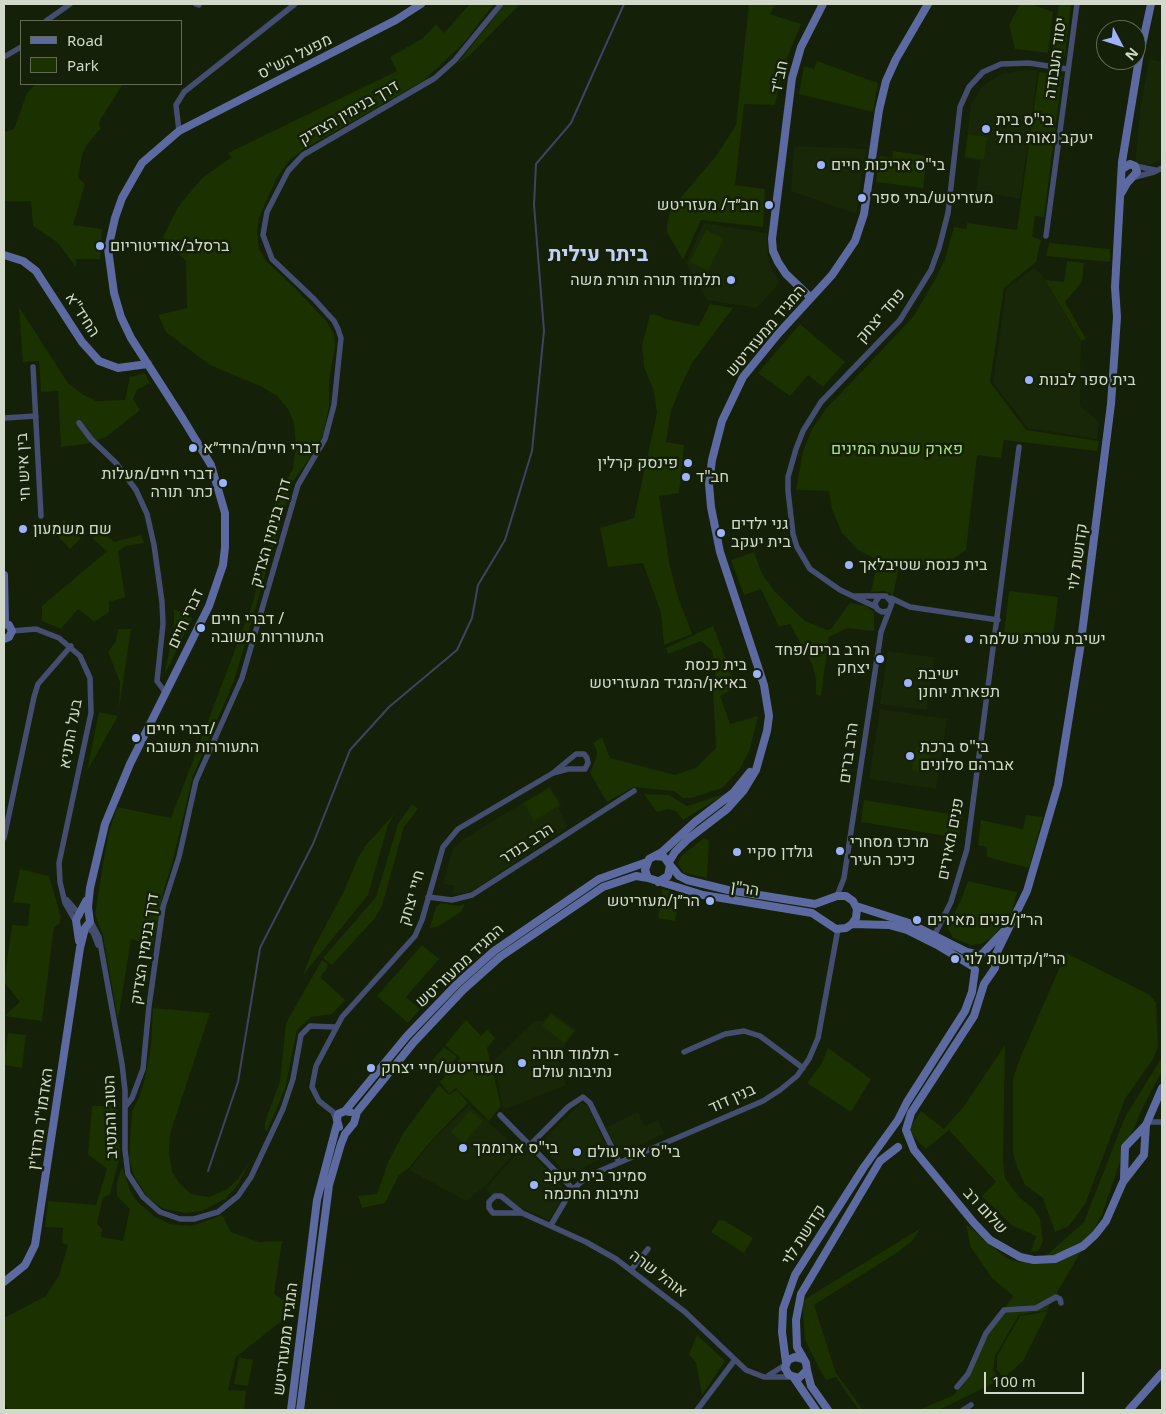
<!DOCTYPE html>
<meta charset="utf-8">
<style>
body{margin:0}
#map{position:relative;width:1166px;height:1414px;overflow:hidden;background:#142007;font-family:"Noto Sans",sans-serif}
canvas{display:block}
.frame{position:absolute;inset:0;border:5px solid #d1daca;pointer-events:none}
.legend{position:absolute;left:20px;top:20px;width:162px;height:65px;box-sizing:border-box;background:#142007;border:1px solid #606a55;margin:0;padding:6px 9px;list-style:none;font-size:15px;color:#d1daca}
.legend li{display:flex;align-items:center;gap:10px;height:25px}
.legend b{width:25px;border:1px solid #606a55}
.north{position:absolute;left:1096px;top:20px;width:50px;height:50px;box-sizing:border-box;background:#142007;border:1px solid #606a55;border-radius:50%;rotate:130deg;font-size:14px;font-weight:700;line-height:20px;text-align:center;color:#d1daca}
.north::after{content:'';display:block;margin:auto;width:18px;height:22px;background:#9fb3fd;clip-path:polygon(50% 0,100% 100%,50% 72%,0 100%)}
.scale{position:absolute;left:984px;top:1372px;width:100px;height:22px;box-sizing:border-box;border:2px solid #d1daca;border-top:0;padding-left:6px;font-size:15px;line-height:18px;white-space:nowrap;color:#d1daca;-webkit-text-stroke:4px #142007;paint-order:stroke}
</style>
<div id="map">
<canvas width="1166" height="1414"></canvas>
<div class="frame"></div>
<ul class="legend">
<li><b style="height:6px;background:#5c6aa1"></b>Road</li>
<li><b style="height:14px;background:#1b3100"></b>Park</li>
</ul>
<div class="north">N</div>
<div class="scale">100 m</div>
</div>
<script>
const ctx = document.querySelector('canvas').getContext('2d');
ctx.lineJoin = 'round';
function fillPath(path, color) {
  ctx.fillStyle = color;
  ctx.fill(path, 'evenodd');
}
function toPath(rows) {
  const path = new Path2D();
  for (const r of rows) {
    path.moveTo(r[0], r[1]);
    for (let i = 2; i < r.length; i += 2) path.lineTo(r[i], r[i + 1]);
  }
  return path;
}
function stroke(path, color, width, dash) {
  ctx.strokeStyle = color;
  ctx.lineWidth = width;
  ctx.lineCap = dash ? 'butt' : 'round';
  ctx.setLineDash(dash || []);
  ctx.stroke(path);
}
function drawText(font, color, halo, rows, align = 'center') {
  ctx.font = font + ' "Noto Sans",Heebo,sans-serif';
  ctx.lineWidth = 5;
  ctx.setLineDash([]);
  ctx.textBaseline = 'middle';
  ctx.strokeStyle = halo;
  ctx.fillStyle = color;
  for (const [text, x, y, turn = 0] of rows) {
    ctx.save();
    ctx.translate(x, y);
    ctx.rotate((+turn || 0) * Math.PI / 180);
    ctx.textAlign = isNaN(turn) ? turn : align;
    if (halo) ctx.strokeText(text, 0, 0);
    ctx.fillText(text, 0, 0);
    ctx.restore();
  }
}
const built = toPath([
 [1149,59,1162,62,1162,158,1152,164,1141,166,1135,163,1140,111],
 [1025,70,1038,71,1020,199,976,191,980,161,964,158,971,105,982,87,989,82,1001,74],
 [794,146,867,149,856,214,791,191],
 [704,223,767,233,768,254,771,269,780,282,757,308,707,300,686,263],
 [1034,268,1042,275,1081,342,1080,406,1099,422,1097,439,1028,428,993,383,1006,289],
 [888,651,934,657,927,710,880,704],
 [880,709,947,719,936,789,869,779],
 [550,786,562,806,558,808,568,827,477,888,469,892,452,894,454,886,443,883,453,849,462,840],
 [551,1012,576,1030,557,1055,566,1085,506,1109,502,1105,494,1060,535,1020,542,1022],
 [581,1103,588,1106,610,1155,588,1165,573,1176,567,1175,541,1145,541,1141],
 [469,1105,514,1145,516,1151,486,1186,466,1201,409,1170,432,1141],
 [638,1112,644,1126,658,1120,664,1134,620,1154,606,1128],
 [524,1146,567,1191,549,1220,488,1193,486,1188]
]);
const green = toPath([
 [470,4,494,4,463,44,423,81,304,149,289,161,276,179,259,218,257,232,259,249,266,261,296,289,327,322,334,334,335,347,329,380,329,407,324,432,316,449,292,483,234,681,193,776,172,864,164,889,153,946,131,939,118,1020,103,936,95,914,108,835,117,807,171,818,251,608,269,546,267,519,293,468,296,447,294,423,288,409,277,396,260,386,210,365,166,332,158,315,187,308,186,261,169,246,163,237,178,207,202,178,232,157,228,153,397,71,390,57,423,38,436,24,444,33],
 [505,4,520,4,469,56,457,64],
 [749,4,775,4,770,14,801,24,782,70,775,105,744,104,735,185,765,189,763,227,701,220,683,260,667,232,667,224,670,212,676,203,717,155,736,125],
 [1020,4,1031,4,1053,12,1048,53,1015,49,1009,25],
 [1059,4,1071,4,1065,56,1052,54],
 [817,61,878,83,873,112,799,94,804,66,814,69],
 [1039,72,1062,76,1044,217,1035,216,1032,237,1041,240,1036,262,1004,288,990,382,1026,430,1099,441,1097,451,1004,440,1001,458,977,455,966,550,940,568,900,562,893,595,885,591,871,592,878,560,858,550,842,533,832,509,829,491,796,490,803,451,812,429,826,409,913,317,936,278,945,259,954,227,966,229,967,223,1017,230],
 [36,84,123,84,100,120,99,125,101,128,87,145,82,155,78,178,85,184,73,225,102,229,100,259,76,259,76,267,57,242,33,226,31,201,4,201,4,132,14,129,27,93],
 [968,134,987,137,984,159,965,157],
 [893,151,927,156,923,188,876,182,879,156,892,158],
 [706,230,724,239,708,271,690,262],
 [1049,243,1110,249,1110,262,1046,256],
 [1067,261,1084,263,1082,282,1065,302,1086,339,1081,341,1045,280,1064,282],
 [710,304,733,308,692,363,681,386,671,411,666,442,684,445,679,493,659,496,670,567,678,597,692,634,664,645,661,613,643,563,608,567,600,528,634,518,657,413,654,391,644,367,642,345,650,315,654,314,666,319,699,326],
 [19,307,68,383,82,394,96,401,125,400,130,377,145,373,150,383,137,390,133,399,140,410,106,437,86,444,61,447,58,391,41,392,39,361,23,362],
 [800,324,845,362,823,387,808,375,790,396,758,373],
 [64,520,81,538,70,549,53,531],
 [102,530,114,542,141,535,144,543,126,546,118,551,125,597,109,602,109,612,94,622,78,609,61,629,42,621,42,606,107,551,92,538],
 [754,552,762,574,776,593,805,621,827,630,831,629,850,603,866,606,874,612,874,631,847,628,829,637,821,696,816,694,816,678,812,664,790,624,779,627,761,589,744,595,731,560],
 [1009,591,1058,597,1052,646,1003,641],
 [174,609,192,618,164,676,174,629],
 [713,626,736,687,720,696,730,724,758,716,750,749,740,769,722,788,691,798,683,798,674,791,634,787,607,802,590,773,596,758,597,751,593,743,602,737,610,758,675,775,697,767,716,748,713,689,716,670,712,651,701,641,668,654,666,648],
 [118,629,131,629,119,709,120,682,108,652,116,641],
 [99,712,118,716,87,771],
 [916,747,931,749,928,773,912,770],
 [549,788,560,805,534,821,524,803],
 [727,793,683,820,676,811,668,809,657,812,644,794,669,795,687,806],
 [864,800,962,816,959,838,861,822],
 [412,804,418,809,404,827,382,906,375,918,332,965,323,958,376,897,398,824],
 [395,813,388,825,368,895,303,975,313,949,343,893,358,858,366,845],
 [1026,815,1043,817,1029,868,987,857,987,847,978,845,981,820,1023,829],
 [704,838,709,840,707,878,684,873,678,864,681,856],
 [20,869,49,876,61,917,59,924,54,927,42,1021,4,1016,20,1002,4,982,12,925,28,926,30,904,13,902],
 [968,881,1017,892,1012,911,998,930,991,939,980,944,971,945,953,938,947,927,961,900],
 [662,889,670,891,667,907,677,909,675,921,658,918],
 [441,903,459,906,465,904,461,912,437,927,430,928,436,907],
 [422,945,439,959,406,997,420,1009,408,1023,377,996],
 [1066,953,1150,995,1156,1003,1158,1047,1153,1059,1125,1099,1085,1204,1069,1226,1055,1232,1043,1198,1025,1185,1017,1167,1013,1151,1013,1078,1021,1056],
 [322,960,328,964,327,969,320,977,345,1000,332,1014,311,1017,297,1030,285,1089,267,1131,265,1130,265,1122,280,1081,286,1023],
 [153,1008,210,1013,170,1134,169,1153,172,1171,179,1183,191,1194,209,1197,226,1190,237,1180,250,1162,237,1186,225,1199,202,1211,186,1213,164,1209,148,1198,134,1176,129,1159,132,1111,139,1098,145,1078,151,1046],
 [551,1014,574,1031,564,1043,542,1026],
 [466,1020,481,1036,487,1029,495,1038,487,1048,501,1106,489,1121,456,1088,449,1093,440,1082,460,1058,445,1045],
 [8,1033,26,1035,22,1068,4,1065],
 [1005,1045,1003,1162,1005,1178,1019,1197,1034,1209,1040,1219,1043,1241,1039,1250,1031,1252,1036,1236,1013,1226,982,1196,996,1182,949,1130,926,1149,911,1134,911,1126,921,1111,944,1129,964,1106],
 [444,1047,457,1057,441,1075,429,1064],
 [828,1048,871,1079,851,1112,807,1083,822,1063],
 [1162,1057,1162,1071,1143,1107,1124,1150,1102,1215,1047,1310,1019,1315,995,1356,993,1370,1000,1380,939,1410,918,1410,954,1395,975,1365,977,1353,997,1319,1013,1296,992,1278,970,1246,966,1224,1008,1259,1020,1262,1034,1261,1047,1255,1084,1222,1125,1117],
 [115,1076,120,1156,110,1194,103,1198,97,1223,102,1229,101,1237,123,1241,130,1209,117,1196,117,1182,122,1167,132,1195,140,1204,154,1216,170,1224,192,1226,222,1215,231,1232,259,1242,282,1241,274,1294,293,1306,293,1312,236,1357,228,1390,246,1391,244,1410,9,1410,4,1403,4,1318,46,1296,59,1275,68,1245,62,1243,63,1228,45,1227,48,1201,96,1205,107,1169,88,1154,92,1106,109,1106],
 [439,1085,449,1095,457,1090,468,1103,431,1141,409,1168,399,1175,385,1203,362,1208,358,1196,377,1194,388,1162,404,1132],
 [470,1110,483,1121,464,1143,451,1132],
 [719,1220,725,1221,753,1238,744,1253,711,1232],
 [921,1228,911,1242,895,1254,814,1305,836,1373,863,1410,859,1410,836,1377,826,1380,819,1368,805,1340,802,1301],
 [1048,1311,1023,1361,1004,1378,997,1370,997,1356,1020,1316],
 [697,1335,725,1361,702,1395,696,1363,689,1354],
 [239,1357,253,1360,248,1386,234,1384]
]);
const stream = toPath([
 [208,1171,238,1082,260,948,313,844,350,750,389,707,457,650,472,618,478,585,505,540,532,451,544,331,534,205,536,164,571,123,624,4]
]);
const street = toPath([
 [196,4,199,5],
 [46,21,70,4],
 [4,57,21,47],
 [179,131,176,105,184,92,295,4],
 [1135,166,1155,170],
 [1135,177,1154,172,1162,168],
 [1046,236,1077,4],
 [33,367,41,516],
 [4,418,36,416],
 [79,423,91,439,116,463,136,490,147,514,154,545,162,602,163,624,157,681,165,692],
 [879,597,875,603,877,609,882,612,888,611],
 [891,598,910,607,998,620],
 [876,607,840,590,810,569,797,547,793,534,788,491,788,477,796,449,803,431,821,402,900,320,931,270,939,248,948,213,960,107,969,87,983,72,1001,64,1029,63,1067,69],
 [12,631,36,629,59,638,80,656,90,678,91,713,59,863,60,882,65,903,76,922],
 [4,838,34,697,38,684,71,646],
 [837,896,844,878,881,632,892,603,886,596,855,596],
 [428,897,452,900,472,895,634,791],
 [67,900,80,915],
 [90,920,99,937,122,1064,125,1090,125,1150,128,1174,143,1197,160,1212,180,1219,194,1219,218,1212,238,1196,251,1177,283,1109,293,1079,301,1035,310,1026,334,1027],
 [86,927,93,932,98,945],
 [935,934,951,902,967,849,1019,447],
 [684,1052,725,1034,744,1031,760,1036,803,1068],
 [125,1107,132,1098,143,1069,149,1006,163,907,179,857,196,781,242,678,298,485,325,439,334,405,341,338,338,329,334,321,314,299,272,259,263,235,267,212,288,171,303,155,435,78,455,60,501,4],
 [500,1115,573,1189],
 [336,1120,333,1112,319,1101,312,1087,316,1066,342,1017,415,936,422,920,443,847,458,829,553,773,576,754,584,754,587,758,588,763,585,769,568,769,553,773],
 [1147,1122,1162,1122],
 [530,1145,568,1107,583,1097,590,1103,619,1162],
 [522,1213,501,1196,495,1196,489,1202,489,1208,493,1213,522,1213,586,1242,616,1259,685,1312,746,1370,764,1377,791,1377],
 [551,1225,571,1191,588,1176,763,1101,780,1090,797,1076,809,1059,818,1038,838,929],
 [631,1270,648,1249],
 [769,1375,785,1365],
 [957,1387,968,1374,986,1333,1004,1310,1036,1308,1056,1297,1060,1299,1061,1303],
 [697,1410,734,1361],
 [963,1410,971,1405]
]);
const secondary = toPath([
 [1151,4,1139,59,1122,162,1115,287,1117,317,1111,404,1080,649,1058,785,1027,891,996,954,995,968,984,984,974,1016,911,1113,906,1130,914,1150,974,1223,990,1240,1020,1257,1034,1260,1055,1259,1083,1246,1095,1235,1106,1221,1123,1182,1144,1155,1146,1125,1162,1088],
 [1122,169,1130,164,1135,166,1137,172,1127,183,1122,192],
 [4,255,23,261,36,271,82,342,99,361,118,368,148,364],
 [811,298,786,274,778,262,773,251,772,239,792,78,801,47,823,4],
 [4,575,5,624],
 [4,624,9,625,12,631,9,637,4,639],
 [655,856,664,857,670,865,668,876,658,882],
 [669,862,675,852,688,839,727,809,744,790,756,770,767,731,769,716,764,685,720,552,711,507,709,484,712,460,722,421,743,377,778,334,832,275,855,241,864,214,879,110,886,81,896,59,928,4],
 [670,865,679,876,687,880,728,890,815,904,837,896,846,896,853,901,857,909,856,918,852,924,846,928,836,929,812,913,703,895,648,878,645,870,649,859,662,852,695,822,733,793,750,772],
 [856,906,909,923,967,952,979,955],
 [852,924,889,925,907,930,939,946,974,967],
 [79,941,76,920,86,901],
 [982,954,1003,932],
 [345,1111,407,1036,457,984,494,951,599,879,647,862],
 [339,1127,337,1120,338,1114,345,1111,350,1112],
 [1124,1178,1125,1147,1145,1126],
 [4,1282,25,1265,35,1245,80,948,85,928,90,922,88,907,90,888,105,824,130,764,209,606,223,565,225,547,225,513,211,465,183,419,131,338,121,317,114,293,108,249,115,218,122,198,142,163,179,131,396,20,421,4],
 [803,1359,795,1357,788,1360,785,1368,789,1375,799,1378,807,1370,806,1363,797,1347,796,1320,801,1294,880,1161,898,1147],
 [786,1363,782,1332,783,1309,795,1275,864,1167,898,1120,907,1102,965,1011,972,992,975,970],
 [807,1370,811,1386,828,1410],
 [794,1378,816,1410],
 [291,1410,317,1200,337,1124],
 [300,1410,329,1185,341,1144,345,1134,354,1123,357,1112,414,1042,463,990,500,957,603,887,636,876,648,878],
 [1129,1410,1162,1373]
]);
const markers = [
 [986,129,5,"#9fb3fd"],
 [821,165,5,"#9fb3fd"],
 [862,198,5,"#9fb3fd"],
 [769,205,5,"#9fb3fd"],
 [100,246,5,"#9fb3fd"],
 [731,280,5,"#9fb3fd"],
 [1029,380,5,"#9fb3fd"],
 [193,448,5,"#9fb3fd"],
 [688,463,5,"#9fb3fd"],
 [686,477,5,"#9fb3fd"],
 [223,483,5,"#9fb3fd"],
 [23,529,5,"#9fb3fd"],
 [721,533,5,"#9fb3fd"],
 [849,565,5,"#9fb3fd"],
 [201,628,5,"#9fb3fd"],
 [969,639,5,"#9fb3fd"],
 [880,659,5,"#9fb3fd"],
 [757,674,5,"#9fb3fd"],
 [908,683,5,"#9fb3fd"],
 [136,738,5,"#9fb3fd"],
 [910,756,5,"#9fb3fd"],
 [840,851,5,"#9fb3fd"],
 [737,852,5,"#9fb3fd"],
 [710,901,5,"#9fb3fd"],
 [917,920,5,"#9fb3fd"],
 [955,959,5,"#9fb3fd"],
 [522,1063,5,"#9fb3fd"],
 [371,1068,5,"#9fb3fd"],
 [463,1148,5,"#9fb3fd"],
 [577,1152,5,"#9fb3fd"],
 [534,1185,5,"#9fb3fd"]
];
const streetNames = [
 ["מפעל הש\"ס",295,57,-27],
 ["יסוד העבודה",1056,58,-82],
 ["חב\"ד",780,77,-78],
 ["דרך בנימין הצדיק",349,113,-30],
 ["החיד\"א",82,315,57],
 ["פחד יצחק",881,316,-49],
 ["המגיד ממעזריטש",766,331,-50],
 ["בין איש חי",24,467,-93],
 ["דרך בנימין הצדיק",271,533,-74],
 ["קדושת לוי",1078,557,-82],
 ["דברי חיים",186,619,-65],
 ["בעל התניא",71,734,-80],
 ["הרב ברים",849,753,-82],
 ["פנים מאירים",951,839,-79],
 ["הרב בנדר",527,844,-33],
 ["הר\"ן",745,889,9],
 ["חיי יצחק",412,898,-74],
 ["דרך בנימין הצדיק",145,949,-81],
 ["המגיד ממעזריטש",460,966,-43],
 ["בנין דוד",732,1099,-24],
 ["הטוב והמטיב",111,1117,-92],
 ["האדמו\"ר מרוז'ין",41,1119,-82],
 ["שלום רב",985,1211,47],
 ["קדושת לוי",804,1235,-58],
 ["אוהל שרה",658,1274,37],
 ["המגיד ממעזריטש",286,1339,-83]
];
const poiNames = [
 ["בי\"ס בית",996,120],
 ["יעקב נאות רחל",996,138],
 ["בי\"ס אריכות חיים",831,165],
 ["מעזריטש/בתי ספר",872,198],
 ["חב״ד/ מעזריטש",759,205,"right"],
 ["ברסלב/אודיטוריום",110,246],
 ["תלמוד תורה תורת משה",721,280,"right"],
 ["בית ספר לבנות",1039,380],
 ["דברי חיים/החיד״א",203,448],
 ["פינסק קרלין",678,463,"right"],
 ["דברי חיים/מעלות",213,474,"right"],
 ["כתר תורה",213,492,"right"],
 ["חב\"ד",696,477],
 ["גני ילדים",731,524],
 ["בית יעקב",731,542],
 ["שם משמעון",33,529],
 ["בית כנסת שטיבלאך",859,565],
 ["דברי חיים /",211,619],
 ["התעוררות תשובה",211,637],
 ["ישיבת עטרת שלמה",979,639],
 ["הרב ברים/פחד",870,650,"right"],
 ["יצחק",870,668,"right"],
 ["בית כנסת",747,665,"right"],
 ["באיאן/המגיד ממעזריטש",747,683,"right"],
 ["ישיבת",918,674],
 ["תפארת יוחנן",918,692],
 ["דברי חיים/",146,729],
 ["התעוררות תשובה",146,747],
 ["בי\"ס ברכת",920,747],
 ["אברהם סלונים",920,765],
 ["מרכז מסחרי",850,842],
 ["כיכר העיר",850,860],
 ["גולדן סקיי",747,852],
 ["הר״ן/מעזריטש",700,901,"right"],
 ["הר״ן/פנים מאירים",927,920],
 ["הר״ן/קדושת לוי",965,959],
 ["תלמוד תורה -",532,1054],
 ["נתיבות עולם",532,1072],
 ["מעזריטש/חיי יצחק",381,1068],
 ["בי\"ס ארוממך",473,1148],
 ["בי\"ס אור עולם",587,1152],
 ["סמינר בית יעקב",544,1176],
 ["נתיבות החכמה",544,1194]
];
const parkNames = [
 ["פארק שבעת המינים",897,449]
];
const districtNames = [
 ["ביתר עילית",598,255]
];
fillPath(built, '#182707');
fillPath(green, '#1b3100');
stroke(stream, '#424164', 2);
stroke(street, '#454e71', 5.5);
stroke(secondary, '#5c6aa1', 8);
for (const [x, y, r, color] of markers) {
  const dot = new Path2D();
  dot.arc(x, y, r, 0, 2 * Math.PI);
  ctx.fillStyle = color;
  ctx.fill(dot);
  stroke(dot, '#142007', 2);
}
drawText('16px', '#d1daca', '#142007', streetNames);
drawText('16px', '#d1daca', '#142007', poiNames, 'left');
drawText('16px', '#abe46f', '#142007', parkNames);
drawText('bold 21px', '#c2cff9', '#142007', districtNames);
</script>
